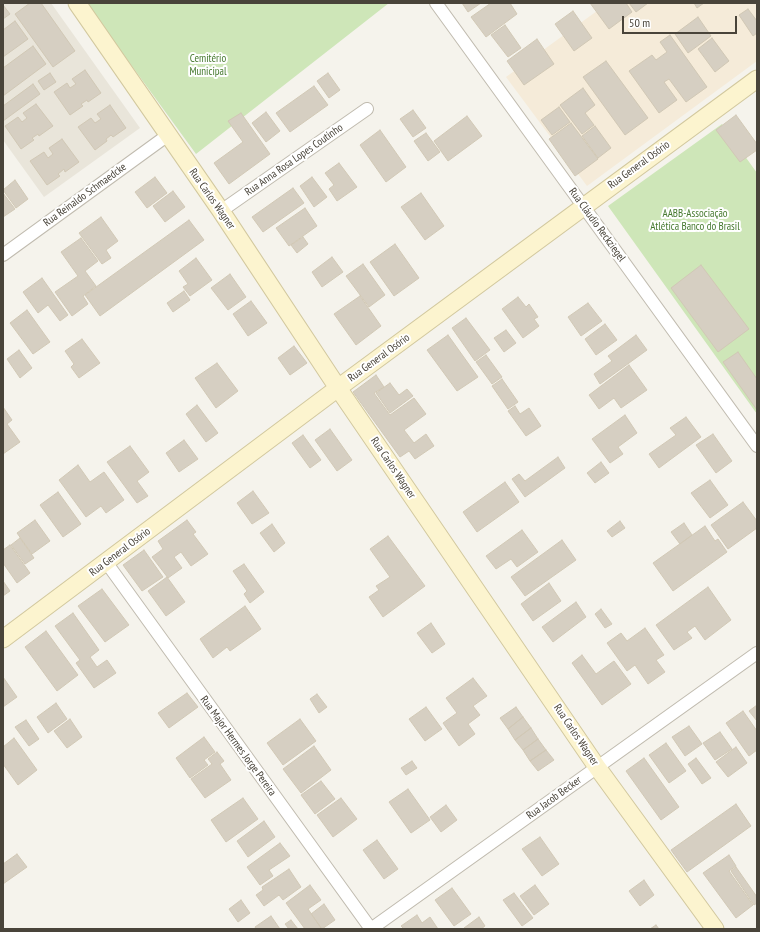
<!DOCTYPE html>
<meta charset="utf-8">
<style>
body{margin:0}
#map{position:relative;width:760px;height:932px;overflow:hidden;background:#f5f3ec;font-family:"PT Sans Narrow",sans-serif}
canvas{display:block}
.frame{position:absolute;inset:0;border:4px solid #49443a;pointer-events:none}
.scale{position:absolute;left:622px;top:16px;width:115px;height:18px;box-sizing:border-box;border:2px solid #49443a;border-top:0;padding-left:5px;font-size:12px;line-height:14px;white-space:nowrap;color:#49443a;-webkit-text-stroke:3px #fff;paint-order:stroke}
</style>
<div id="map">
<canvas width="760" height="932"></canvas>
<div class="frame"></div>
<div class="scale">50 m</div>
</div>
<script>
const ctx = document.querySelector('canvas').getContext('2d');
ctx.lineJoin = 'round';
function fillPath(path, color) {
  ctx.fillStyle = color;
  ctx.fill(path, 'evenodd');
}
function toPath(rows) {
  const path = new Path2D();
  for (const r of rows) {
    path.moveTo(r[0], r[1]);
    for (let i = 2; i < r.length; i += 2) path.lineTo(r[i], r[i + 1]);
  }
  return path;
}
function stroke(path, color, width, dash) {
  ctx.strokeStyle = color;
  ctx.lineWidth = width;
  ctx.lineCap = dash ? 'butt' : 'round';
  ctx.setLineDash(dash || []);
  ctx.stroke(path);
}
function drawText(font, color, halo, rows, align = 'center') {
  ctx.font = font + ' "PT Sans Narrow",sans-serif';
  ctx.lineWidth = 4;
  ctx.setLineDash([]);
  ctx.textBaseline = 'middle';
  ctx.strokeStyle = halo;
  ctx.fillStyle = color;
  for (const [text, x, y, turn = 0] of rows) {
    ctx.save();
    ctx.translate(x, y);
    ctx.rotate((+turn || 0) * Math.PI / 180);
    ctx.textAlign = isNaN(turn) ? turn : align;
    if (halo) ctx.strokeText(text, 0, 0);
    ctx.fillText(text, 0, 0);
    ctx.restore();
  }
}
const residential = toPath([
 [3,3,51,3,140,128,44,197,3,140]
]);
const commercial = toPath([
 [608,3,757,3,757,61,587,186,506,77]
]);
const green = toPath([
 [86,3,389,3,196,154],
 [722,124,757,173,757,414,608,206]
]);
const building = toPath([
 [30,3,41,3,75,51,53,67,15,14,30,3],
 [462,3,481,3,468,12,462,3],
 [491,3,510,3,517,14,486,37,471,17,491,3],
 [590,3,626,3,632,12,609,29,590,3],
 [629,3,648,3,636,12,629,3],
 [694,3,704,3,697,8,694,3],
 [3,5,10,14,3,19,3,5],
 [748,9,757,21,757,33,753,36,739,15,748,9],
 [573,11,592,38,574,51,555,24,573,11],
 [698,17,711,36,688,53,675,34,698,17],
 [15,21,28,39,3,57,3,30,15,21],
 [505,25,521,48,508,57,491,35,505,25],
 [670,35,707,87,686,102,669,79,664,82,677,100,659,113,629,71,652,55,656,60,667,52,660,42,670,35],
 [712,38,729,61,715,72,698,49,712,38],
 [537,39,554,64,524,85,507,61,537,39],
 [33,46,46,64,3,96,3,68,33,46],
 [606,61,648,118,625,135,583,77,606,61],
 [85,70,101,93,88,102,87,100,81,104,83,106,70,115,54,92,67,83,70,88,76,84,72,79,85,70],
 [50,73,56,82,44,90,38,81,50,73],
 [328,73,340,90,329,98,317,81,328,73],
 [33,84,40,94,3,121,3,106,33,84],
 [314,86,328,105,290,132,276,113,314,86],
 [583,88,595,105,585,113,594,125,582,134,560,105,583,88],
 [36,104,53,126,39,136,38,134,32,138,34,140,21,149,5,126,18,117,22,122,27,118,23,113,36,104],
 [110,105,126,128,113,137,111,135,106,139,107,141,95,150,78,127,91,118,95,123,101,119,97,114,110,105],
 [559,107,570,122,552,135,541,120,559,107],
 [413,110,426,128,413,137,400,119,413,110],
 [266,112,280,131,266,142,252,123,266,112],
 [241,113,270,154,229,184,214,163,243,142,228,121,241,113],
 [736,115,757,144,757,150,740,162,716,130,736,115],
 [467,116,482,136,448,161,434,141,467,116],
 [571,123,598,159,575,176,549,139,571,123],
 [595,126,611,148,598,158,582,136,595,126],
 [380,130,406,167,386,182,360,145,380,130],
 [426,133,440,152,428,161,414,141,426,133],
 [62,139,79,162,65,172,64,169,58,174,60,176,47,185,30,161,44,152,48,158,53,154,49,148,62,139],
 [339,163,357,187,337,201,329,189,334,185,325,173,339,163],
 [155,177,167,193,147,208,135,192,155,177],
 [312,177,327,197,314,207,300,186,312,177],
 [15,180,28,199,16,208,3,190,15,180],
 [293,188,304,203,263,232,252,217,293,188],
 [173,191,185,207,165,222,153,206,173,191],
 [3,193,15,209,3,217,3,193],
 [421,193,444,226,425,240,401,207,421,193],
 [305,208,317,226,289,246,276,228,305,208],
 [101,217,118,241,106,250,111,258,102,264,79,233,101,217],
 [189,220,204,240,100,316,85,295,189,220],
 [303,237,308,244,297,253,291,245,303,237],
 [81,238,98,261,85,271,96,286,83,296,88,304,72,316,55,292,78,276,61,252,81,238],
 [395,244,419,278,394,296,370,262,395,244],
 [332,257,343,272,322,287,312,272,332,257],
 [196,258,212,280,190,296,183,287,188,284,179,271,196,258],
 [363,264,385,295,369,307,346,276,363,264],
 [701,265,749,329,718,352,671,288,701,265],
 [230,274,246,297,228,310,211,288,230,274],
 [42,278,68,315,60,321,48,305,38,313,23,292,42,278],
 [184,291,190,300,173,312,167,303,184,291],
 [360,296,381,326,356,345,334,314,360,296],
 [518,297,526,307,529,304,538,317,534,319,539,326,523,338,502,309,518,297],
 [251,301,267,323,248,336,233,314,251,301],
 [588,303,602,321,581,336,568,317,588,303],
 [27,310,50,342,33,354,10,323,27,310],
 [466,318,490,350,475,361,452,328,466,318],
 [605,324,617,340,596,355,585,339,605,324],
 [506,330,516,343,504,352,494,338,506,330],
 [448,335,478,377,457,391,427,350,448,335],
 [636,335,647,350,600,384,594,374,612,361,608,356,636,335],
 [82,339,100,363,79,378,71,367,74,364,65,351,82,339],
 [294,346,307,363,290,375,278,358,294,346],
 [19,350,32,368,20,378,7,359,19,350],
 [738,352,757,379,757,410,723,362,738,352],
 [486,355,502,377,492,384,476,362,486,355],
 [217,363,238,391,216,408,195,378,217,363],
 [629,365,647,390,621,408,614,398,599,409,589,395,629,365],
 [376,375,384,387,374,393,390,415,414,398,426,414,404,430,414,443,426,434,434,446,415,459,409,451,400,457,353,392,376,375],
 [502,379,518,402,508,409,492,386,502,379],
 [390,383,399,395,407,389,413,396,390,413,376,393,390,383],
 [197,405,218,433,206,442,186,414,197,405],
 [515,406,520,414,529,408,541,426,526,436,508,411,515,406],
 [3,407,12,420,7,424,20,442,3,454,3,407],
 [625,415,637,433,618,447,623,454,610,463,592,439,625,415],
 [686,417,701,437,659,468,649,454,676,435,670,428,686,417],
 [330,429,352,460,337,471,315,440,330,429],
 [713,434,732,461,716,473,696,445,713,434],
 [303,435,321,460,310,468,292,443,303,435],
 [184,440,198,459,179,472,166,453,184,440],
 [130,446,149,472,137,481,148,496,137,503,107,462,130,446],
 [558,457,565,468,525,497,512,479,519,474,525,481,558,457],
 [601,462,609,473,595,483,587,473,601,462],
 [78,465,90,482,104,472,124,500,106,513,101,506,86,517,59,480,78,465],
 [710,480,728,505,710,518,691,493,710,480],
 [505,482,519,502,477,532,463,512,505,482],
 [253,491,269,513,252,524,237,503,253,491],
 [58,492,81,524,63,537,40,505,58,492],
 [743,502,757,521,757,528,728,549,711,525,743,502],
 [35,520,50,541,32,554,17,533,35,520],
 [187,520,196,532,193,534,208,554,191,566,181,552,174,557,182,568,168,578,152,557,163,549,158,541,187,520],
 [620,521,625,528,612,537,607,531,620,521],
 [684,523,692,535,680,544,671,532,684,523],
 [272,524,285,543,274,552,260,533,272,524],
 [705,526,715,541,718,539,727,552,673,591,653,563,705,526],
 [522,530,538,552,517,567,511,559,496,569,486,556,522,530],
 [388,536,425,586,383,617,369,597,379,590,376,586,390,577,370,549,388,536],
 [20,538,34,558,25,564,11,545,20,538],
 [562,540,576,560,525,596,511,577,562,540],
 [10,545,30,573,17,583,3,563,3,550,10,545],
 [144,550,163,577,142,591,123,565,144,550],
 [244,564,264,592,250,603,244,594,247,591,233,571,244,564],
 [167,577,185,602,166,616,148,591,167,577],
 [3,581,10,591,3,596,3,581],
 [549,583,561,601,533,621,521,604,549,583],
 [708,587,731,620,705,640,695,626,687,632,692,638,674,650,656,625,708,587],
 [102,589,129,625,105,642,78,606,102,589],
 [576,602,586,617,553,642,542,627,576,602],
 [245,606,261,629,230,651,227,647,213,658,200,639,245,606],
 [601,609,612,624,605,628,595,614,601,609],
 [73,613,99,650,90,657,97,667,107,660,116,673,94,688,76,663,80,660,55,626,73,613],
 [431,623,445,644,432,653,417,633,431,623],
 [645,628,664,655,656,660,665,672,648,684,635,665,627,671,607,643,621,633,627,641,645,628],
 [46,631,78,675,57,691,25,647,46,631],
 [582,655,596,674,614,661,631,684,602,705,572,663,582,655],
 [3,677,17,697,3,707,3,677],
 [473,678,487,696,473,706,480,715,468,724,475,734,459,746,443,723,457,713,446,698,473,678],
 [187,693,198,707,169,728,158,713,187,693],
 [317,694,327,707,319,713,310,699,317,694],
 [56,703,67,719,48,733,37,717,56,703],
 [757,705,757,721,749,711,757,705],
 [426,707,442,729,425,741,409,719,426,707],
 [516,707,523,717,508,729,500,718,516,707],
 [743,711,757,731,757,750,749,756,726,723,743,711],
 [523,717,531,728,515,740,508,729,523,717],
 [70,719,82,737,67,748,54,731,70,719],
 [300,719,316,741,283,765,267,743,300,719],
 [26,720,39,739,29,746,15,727,26,720],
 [689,726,702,744,685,756,672,737,689,726],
 [531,728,538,739,523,750,515,740,531,728],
 [720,732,732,749,715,760,703,743,720,732],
 [204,737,215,752,204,760,208,765,190,778,176,758,204,737],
 [14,738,37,770,18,785,3,764,3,747,14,738],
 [538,739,546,750,530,761,523,750,538,739],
 [666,743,686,771,669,783,649,755,666,743],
 [314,746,331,770,301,793,283,769,314,746],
 [736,747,747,763,728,777,716,762,736,747],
 [546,750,554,760,538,771,530,761,546,750],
 [217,752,224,761,220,764,231,780,205,798,191,779,212,764,208,759,217,752],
 [644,758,679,807,661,820,626,771,644,758],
 [696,758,711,778,702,784,688,764,696,758],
 [412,761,417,768,406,775,401,768,412,761],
 [321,781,335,799,315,814,301,795,321,781],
 [408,789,430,820,411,833,389,802,408,789],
 [243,798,258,819,226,842,211,820,243,798],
 [341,798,357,819,333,837,317,815,341,798],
 [736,804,751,826,687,872,671,850,736,804],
 [446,805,457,820,441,832,430,817,446,805],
 [264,821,275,837,248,857,237,841,264,821],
 [540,837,559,864,542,876,522,849,540,837],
 [377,840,398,869,384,879,363,850,377,840],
 [280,843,290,856,269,870,273,876,260,885,247,867,280,843],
 [17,854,27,867,3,884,3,864,17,854],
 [729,855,736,866,729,871,753,905,736,918,703,873,729,855],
 [736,867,757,897,757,903,754,905,731,871,736,867],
 [289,869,301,887,283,900,279,895,264,906,256,895,263,890,262,887,289,869],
 [644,880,654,895,640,906,629,891,644,880],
 [310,885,321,900,308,909,321,928,319,929,305,929,286,903,310,885],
 [535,885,549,904,534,915,520,896,535,885],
 [452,888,471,914,454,926,435,900,452,888],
 [514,893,533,918,522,926,503,900,514,893],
 [241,900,250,913,238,922,229,909,241,900],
 [324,904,335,920,322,929,311,914,324,904],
 [417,915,422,923,430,917,438,929,404,929,401,926,417,915],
 [271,916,280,929,256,929,255,927,271,916],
 [479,917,485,926,481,929,465,929,464,928,479,917],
 [291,920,298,929,289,929,285,924,291,920],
 [656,925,659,929,650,929,656,925]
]);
const street = toPath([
 [436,3,757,446],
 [221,211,367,109],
 [3,255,168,135],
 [106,562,371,929],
 [371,929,757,653]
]);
const secondary = toPath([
 [77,3,221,211,338,388,597,767,715,929],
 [3,639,338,388,757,79]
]);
const parkNames = [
 ["Cemitério",208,59],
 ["Municipal",208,72],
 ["AABB-Associação",695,214],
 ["Atlética Banco do Brasil",695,227]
];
const streetNames = [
 ["Rua Anna Rosa Lopes Coutinho",294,160,-35],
 ["Rua General Osório",639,165,-36],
 ["Rua Reinaldo Schmaedcke",85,195,-36],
 ["Rua Carlos Wagner",212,199,55],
 ["Rua Cláudio Reckziegel",597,225,54],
 ["Rua General Osório",379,358,-36],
 ["Rua Carlos Wagner",393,468,56],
 ["Rua General Osório",120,552,-37],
 ["Rua Carlos Wagner",576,735,56],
 ["Rua Major Hermes Jorge Pereira",238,746,54],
 ["Rua Jacob Becker",554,798,-36]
];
fillPath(residential, '#e9e5da');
fillPath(commercial, '#f5ebd9');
fillPath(green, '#cee6b8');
fillPath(building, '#d6cfc2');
stroke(building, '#d1c8b5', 1);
stroke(street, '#c0bbaf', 14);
stroke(secondary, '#d2c89e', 19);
stroke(street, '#fff', 12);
stroke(secondary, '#fcf4cf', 17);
drawText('11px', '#46792f', '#fff', parkNames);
drawText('11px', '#49443a', '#fff', streetNames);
</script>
